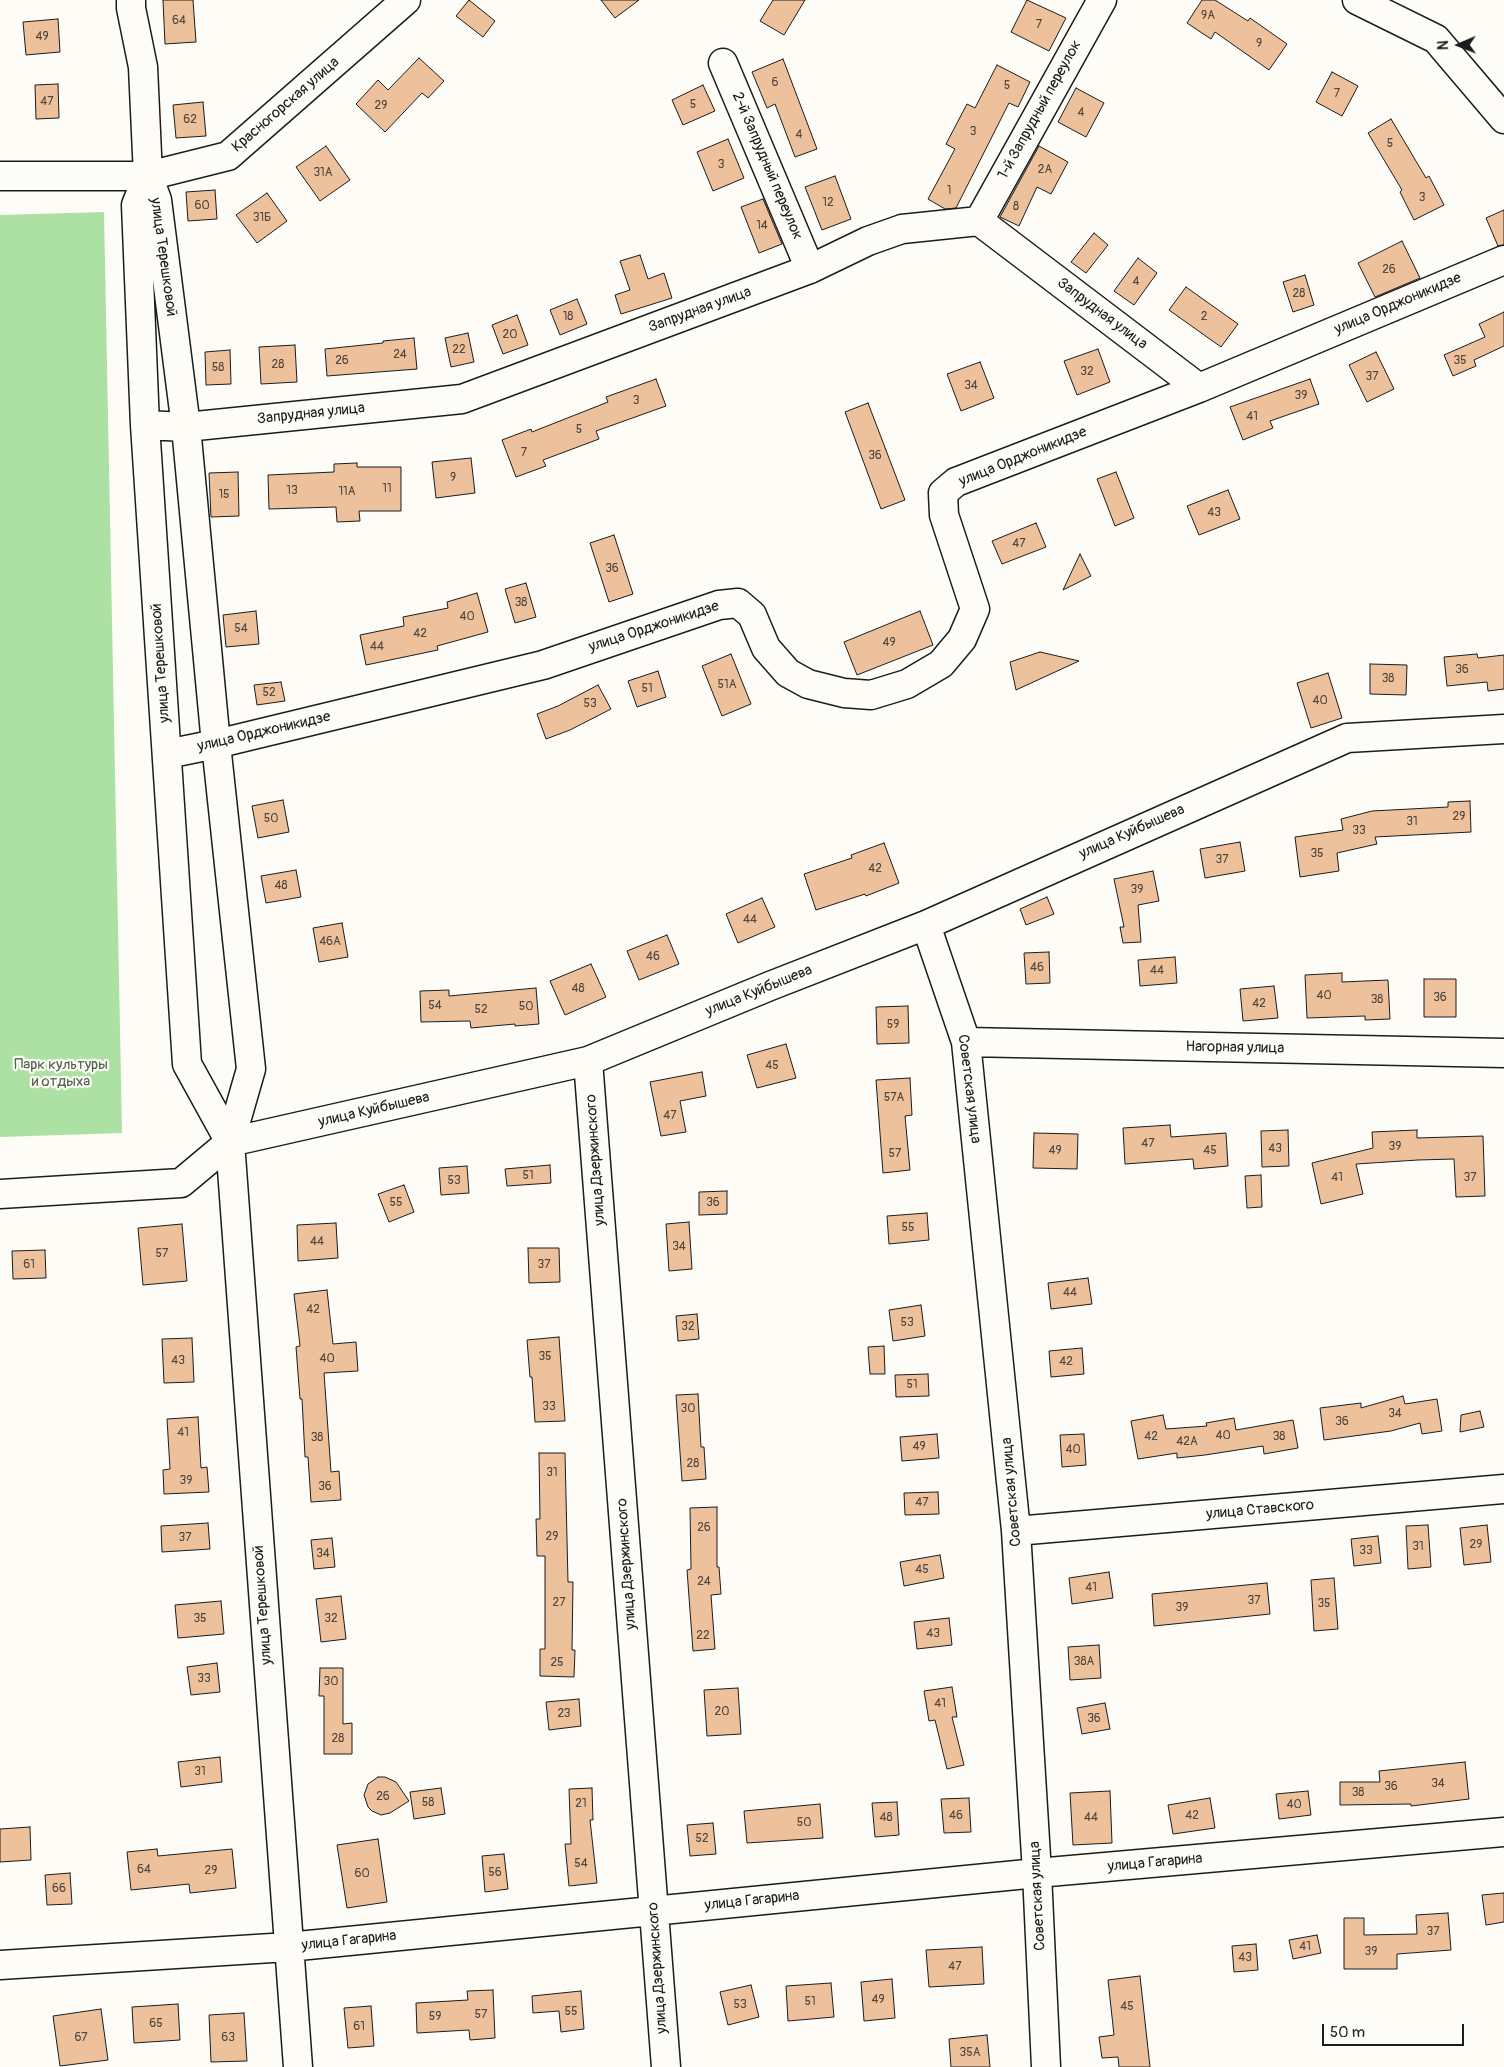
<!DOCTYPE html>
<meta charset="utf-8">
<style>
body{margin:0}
#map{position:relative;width:1504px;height:2067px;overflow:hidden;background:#fdfcf7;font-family:Pangolin,sans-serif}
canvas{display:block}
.north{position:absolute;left:1434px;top:20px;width:50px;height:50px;-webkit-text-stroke:4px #fdfcf7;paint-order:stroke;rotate:269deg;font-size:14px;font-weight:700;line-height:20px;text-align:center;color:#1c1c1c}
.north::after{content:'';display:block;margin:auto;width:18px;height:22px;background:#1c1c1c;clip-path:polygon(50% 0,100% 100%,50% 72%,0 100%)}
.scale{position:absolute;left:1322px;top:2024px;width:142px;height:22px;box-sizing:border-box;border:2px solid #1c1c1c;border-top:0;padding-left:6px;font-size:15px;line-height:18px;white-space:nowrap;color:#1c1c1c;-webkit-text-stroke:4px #fdfcf7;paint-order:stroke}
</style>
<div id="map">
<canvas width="1504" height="2067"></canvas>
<div class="north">N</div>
<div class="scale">50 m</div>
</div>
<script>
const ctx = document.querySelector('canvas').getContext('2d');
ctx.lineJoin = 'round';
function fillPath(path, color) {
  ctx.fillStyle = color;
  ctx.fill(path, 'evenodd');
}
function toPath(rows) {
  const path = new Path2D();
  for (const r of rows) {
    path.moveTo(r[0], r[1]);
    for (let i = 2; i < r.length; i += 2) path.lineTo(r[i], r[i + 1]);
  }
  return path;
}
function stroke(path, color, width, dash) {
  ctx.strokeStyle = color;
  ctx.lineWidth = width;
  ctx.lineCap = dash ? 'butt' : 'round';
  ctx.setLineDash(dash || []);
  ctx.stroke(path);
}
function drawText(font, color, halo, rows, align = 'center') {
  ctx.font = font + ' Pangolin,sans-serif';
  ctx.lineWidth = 4.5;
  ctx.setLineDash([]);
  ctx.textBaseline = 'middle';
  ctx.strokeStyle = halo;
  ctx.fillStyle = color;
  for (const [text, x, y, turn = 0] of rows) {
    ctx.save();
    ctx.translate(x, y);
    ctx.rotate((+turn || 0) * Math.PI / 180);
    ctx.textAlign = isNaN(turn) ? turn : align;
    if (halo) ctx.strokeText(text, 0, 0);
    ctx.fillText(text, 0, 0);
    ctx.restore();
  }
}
const green = toPath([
 [104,212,122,1133,0,1137,0,215]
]);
const building = toPath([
 [163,0,193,0,196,42,165,44,163,0],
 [469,0,495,21,483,37,456,16,469,0],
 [601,0,639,0,615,18,601,0],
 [773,0,805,0,784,35,760,21,773,0],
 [1027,0,1066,18,1049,51,1011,32,1027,0],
 [1202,0,1215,0,1248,21,1250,18,1287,44,1269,70,1215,32,1211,39,1187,23,1202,0],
 [58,19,60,52,26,55,23,22,58,19],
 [419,58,444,81,428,98,422,93,385,132,356,104,378,80,388,90,419,58],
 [783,59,817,149,795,157,775,104,767,108,752,72,783,59],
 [997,65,1030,82,1018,107,1009,103,956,208,945,209,928,199,955,149,946,144,967,104,975,108,997,65],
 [1332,72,1358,86,1342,116,1316,102,1332,72],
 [58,84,59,118,36,119,35,85,58,84],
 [703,85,715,111,683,125,672,100,703,85],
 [1076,88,1104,103,1086,137,1058,122,1076,88],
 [203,102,206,136,176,138,173,105,203,102],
 [1391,119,1426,178,1429,176,1444,205,1414,220,1400,192,1402,190,1368,133,1391,119],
 [728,139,744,178,713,191,697,152,728,139],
 [326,146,350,180,320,201,296,167,326,146],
 [1039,146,1068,162,1051,194,1037,187,1019,226,1000,217,1039,146],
 [835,176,851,219,822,230,805,187,835,176],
 [215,190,217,219,188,221,186,192,215,190],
 [267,193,287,221,257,243,236,215,267,193],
 [763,199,782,244,759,253,741,207,763,199],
 [1504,210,1504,245,1498,246,1486,218,1504,210],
 [1094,233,1108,245,1086,273,1071,262,1094,233],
 [1402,241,1420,278,1375,297,1358,263,1402,241],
 [640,255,648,279,664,273,672,298,621,314,615,295,630,290,620,261,640,255],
 [1138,258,1157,273,1134,305,1114,291,1138,258],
 [1305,275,1314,305,1293,312,1283,282,1305,275],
 [1186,287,1238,324,1221,347,1169,310,1186,287],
 [577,299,587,324,560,335,550,310,577,299],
 [1504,312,1504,346,1474,360,1476,366,1453,376,1444,355,1485,337,1479,324,1504,312],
 [517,315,528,345,503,354,492,325,517,315],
 [468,333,474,362,451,367,445,338,468,333],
 [414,338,417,369,327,376,325,349,383,343,383,341,414,338],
 [295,345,297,382,261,384,259,347,295,345],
 [1098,349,1110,382,1077,395,1064,361,1098,349],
 [230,350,231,384,206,385,205,352,230,350],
 [1376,352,1394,389,1367,402,1349,365,1376,352],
 [980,362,994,398,961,411,947,374,980,362],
 [656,379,666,406,596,431,599,439,543,460,546,466,516,477,502,440,531,429,532,432,608,402,606,397,656,379],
 [1310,379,1319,404,1270,421,1273,428,1243,440,1230,407,1310,379],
 [868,403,905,500,881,509,845,412,868,403],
 [471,458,475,493,436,498,432,462,471,458],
 [357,463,357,467,401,467,401,511,359,511,360,521,337,522,336,507,269,509,268,475,334,472,334,464,357,463],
 [238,472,239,516,211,517,209,473,238,472],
 [1116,472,1134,518,1115,526,1097,479,1116,472],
 [1228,490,1240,519,1199,535,1187,506,1228,490],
 [1036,523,1046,547,1002,564,992,541,1036,523],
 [614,535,633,594,609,602,590,543,614,535],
 [1080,554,1091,576,1063,590,1080,554],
 [526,583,536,617,515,623,505,589,526,583],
 [477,593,488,632,437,646,438,650,366,665,360,635,404,626,403,617,448,608,447,602,477,593],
 [256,611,259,644,226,647,223,615,256,611],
 [920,611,933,645,857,675,844,642,920,611],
 [1040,652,1079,661,1016,690,1010,662,1040,652],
 [731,654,751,704,722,716,702,666,731,654],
 [1477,654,1478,658,1504,655,1504,689,1488,691,1487,682,1447,686,1444,657,1477,654],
 [1370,664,1407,665,1406,695,1370,694,1370,664],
 [658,671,666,697,637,707,628,681,658,671],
 [1328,673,1342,718,1311,728,1297,683,1328,673],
 [281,682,285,701,257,705,254,685,281,682],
 [598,685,611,709,570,730,546,739,537,714,558,706,598,685],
 [283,800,289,832,258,838,252,806,283,800],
 [1470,801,1471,832,1375,837,1377,844,1337,853,1339,871,1300,877,1295,837,1343,830,1341,819,1372,811,1448,807,1448,802,1470,801],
 [1240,842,1245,871,1205,878,1200,849,1240,842],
 [884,843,899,883,866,896,865,894,816,910,804,874,852,858,851,855,884,843],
 [296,870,301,897,266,903,261,876,296,870],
 [1153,871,1159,901,1138,905,1141,942,1123,943,1120,927,1124,927,1114,879,1153,871],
 [1047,897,1054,914,1026,925,1020,909,1047,897],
 [762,898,775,927,738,943,726,914,762,898],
 [342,923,348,957,319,962,313,928,342,923],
 [667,935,679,964,639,980,627,951,667,935],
 [1049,952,1050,983,1026,984,1024,953,1049,952],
 [1175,957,1177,983,1140,986,1138,960,1175,957],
 [591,964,606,997,565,1015,550,981,591,964],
 [1342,973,1342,982,1388,980,1390,1019,1365,1020,1365,1016,1307,1018,1305,975,1342,973],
 [1424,979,1456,979,1456,1017,1424,1017,1424,979],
 [1274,986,1278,1018,1243,1021,1240,989,1274,986],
 [536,988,539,1024,515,1026,515,1024,471,1028,470,1021,421,1022,420,991,449,990,449,996,536,988],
 [908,1006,909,1043,877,1044,876,1007,908,1006],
 [786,1044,796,1078,757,1088,747,1055,786,1044],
 [702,1072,706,1096,680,1101,686,1132,661,1136,650,1082,702,1072],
 [910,1078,912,1115,905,1116,910,1170,883,1173,876,1080,910,1078],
 [1170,1125,1171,1137,1226,1133,1228,1166,1194,1169,1193,1159,1125,1164,1123,1128,1170,1125],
 [1288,1130,1289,1166,1262,1167,1261,1131,1288,1130],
 [1417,1130,1417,1138,1483,1136,1485,1196,1456,1197,1454,1159,1418,1160,1356,1164,1363,1194,1321,1204,1312,1163,1373,1148,1372,1132,1417,1130],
 [1034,1133,1078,1134,1077,1169,1033,1168,1034,1133],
 [550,1165,551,1183,507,1186,505,1169,550,1165],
 [467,1166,469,1193,441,1195,439,1168,467,1166],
 [1261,1175,1262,1207,1247,1208,1245,1176,1261,1175],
 [404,1185,414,1212,389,1222,378,1194,404,1185],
 [727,1191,727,1214,699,1215,699,1192,727,1191],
 [927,1213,929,1240,889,1244,887,1216,927,1213],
 [689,1222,692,1269,669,1271,666,1224,689,1222],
 [336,1223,338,1258,298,1261,297,1225,336,1223],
 [182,1224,187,1281,143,1285,138,1228,182,1224],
 [528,1248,559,1248,560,1282,529,1283,528,1248],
 [45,1250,46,1278,13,1279,12,1251,45,1250],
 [1088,1278,1092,1304,1051,1309,1048,1283,1088,1278],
 [327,1290,333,1344,356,1342,358,1371,324,1373,331,1472,339,1471,341,1500,311,1502,308,1457,305,1457,302,1399,300,1399,296,1347,300,1346,294,1294,327,1290],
 [921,1305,925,1336,893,1341,889,1310,921,1305],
 [697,1314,699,1339,678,1341,676,1316,697,1314],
 [559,1337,565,1421,535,1422,532,1377,530,1377,527,1340,559,1337],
 [192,1338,194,1382,164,1383,162,1339,192,1338],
 [884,1346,885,1374,870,1374,868,1347,884,1346],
 [1082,1348,1084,1374,1051,1377,1049,1351,1082,1348],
 [928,1374,929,1396,896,1397,895,1375,928,1374],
 [698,1394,701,1447,704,1447,706,1479,682,1481,676,1395,698,1394],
 [1403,1396,1405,1404,1437,1399,1442,1431,1422,1434,1420,1423,1391,1431,1324,1440,1320,1408,1361,1403,1361,1408,1403,1396],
 [1480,1411,1484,1427,1460,1432,1461,1415,1480,1411],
 [1163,1415,1166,1429,1207,1426,1206,1423,1234,1418,1236,1430,1293,1420,1298,1448,1264,1454,1263,1446,1205,1455,1177,1458,1177,1453,1138,1459,1131,1421,1163,1415],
 [198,1417,201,1468,207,1467,209,1492,164,1494,163,1470,170,1469,167,1419,198,1417],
 [937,1434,939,1458,902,1461,900,1437,937,1434],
 [1084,1434,1086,1465,1062,1467,1060,1435,1084,1434],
 [539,1453,565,1453,568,1582,573,1582,572,1650,575,1650,574,1677,540,1676,540,1649,545,1649,545,1556,537,1556,536,1519,540,1519,539,1453],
 [938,1492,939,1514,905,1515,904,1493,938,1492],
 [717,1507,717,1567,719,1567,721,1594,711,1595,715,1649,693,1651,687,1570,691,1569,690,1508,717,1507],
 [208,1523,210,1549,162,1552,161,1526,208,1523],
 [1428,1525,1431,1567,1408,1569,1406,1526,1428,1525],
 [1487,1525,1491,1562,1464,1565,1460,1528,1487,1525],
 [1378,1536,1381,1563,1354,1566,1351,1539,1378,1536],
 [332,1538,335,1567,314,1569,311,1540,332,1538],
 [940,1555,944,1578,904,1586,900,1562,940,1555],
 [1109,1572,1113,1598,1072,1604,1069,1578,1109,1572],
 [1334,1578,1338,1629,1314,1631,1311,1580,1334,1578],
 [1267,1583,1270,1614,1154,1626,1152,1594,1267,1583],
 [341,1596,346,1639,321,1642,316,1599,341,1596],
 [221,1601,224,1634,178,1638,175,1605,221,1601],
 [949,1618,952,1645,917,1649,914,1622,949,1618],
 [1099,1645,1101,1678,1070,1680,1068,1647,1099,1645],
 [217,1663,220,1692,191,1695,187,1667,217,1663],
 [320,1668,343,1668,343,1724,352,1723,352,1754,324,1754,324,1696,319,1696,320,1668],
 [952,1687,957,1717,952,1717,964,1765,947,1769,935,1720,929,1721,924,1691,952,1687],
 [738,1688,741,1734,707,1736,704,1690,738,1688],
 [579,1699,581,1726,549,1730,546,1702,579,1699],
 [1105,1703,1110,1729,1082,1734,1077,1708,1105,1703],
 [220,1757,222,1782,181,1787,178,1762,220,1757],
 [1465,1762,1469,1799,1411,1806,1411,1804,1340,1805,1340,1782,1380,1782,1379,1771,1465,1762],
 [378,1777,385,1777,396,1782,409,1801,390,1813,381,1815,372,1811,368,1807,364,1795,368,1784,378,1777],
 [441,1788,445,1814,414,1819,410,1792,441,1788],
 [592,1788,593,1820,590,1820,597,1883,569,1886,565,1844,571,1844,569,1789,592,1788],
 [1110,1791,1112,1843,1073,1845,1070,1793,1110,1791],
 [1308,1791,1311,1815,1279,1819,1276,1794,1308,1791],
 [969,1798,971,1832,944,1833,941,1799,969,1798],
 [1210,1798,1215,1828,1173,1834,1168,1805,1210,1798],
 [897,1802,899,1835,875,1837,872,1803,897,1802],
 [820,1804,823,1838,747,1843,744,1811,820,1804],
 [713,1823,716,1854,690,1856,687,1825,713,1823],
 [30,1827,31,1860,0,1862,0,1829,30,1827],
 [378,1839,387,1902,347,1908,337,1845,378,1839],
 [157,1849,158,1856,232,1849,236,1888,190,1893,189,1884,131,1890,127,1852,157,1849],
 [504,1854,508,1889,485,1892,482,1856,504,1854],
 [70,1873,72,1904,47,1905,45,1875,70,1873],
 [1504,1893,1504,1922,1486,1925,1482,1895,1504,1893],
 [1448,1913,1451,1950,1397,1954,1397,1969,1344,1969,1344,1918,1364,1918,1364,1935,1417,1934,1416,1915,1448,1913],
 [1317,1935,1321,1953,1293,1959,1289,1940,1317,1935],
 [1256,1944,1258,1970,1234,1972,1232,1946,1256,1944],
 [982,1947,984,1984,929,1987,926,1950,982,1947],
 [1140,1976,1150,2067,1119,2067,1118,2057,1102,2058,1099,2037,1114,2035,1108,1980,1140,1976],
 [892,1979,895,2018,864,2021,861,1982,892,1979],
 [831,1983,834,2017,788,2021,786,1986,831,1983],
 [751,1985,759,2017,728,2025,720,1992,751,1985],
 [493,1990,495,2038,470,2040,469,2030,417,2033,416,2003,468,2000,467,1991,493,1990],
 [581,1991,584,2029,561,2032,559,2011,533,2013,532,1996,581,1991],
 [178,2004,180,2040,134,2043,132,2007,178,2004],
 [371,2006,374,2046,348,2048,344,2008,371,2006],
 [101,2009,108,2060,60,2066,53,2016,101,2009],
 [244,2013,247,2061,211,2062,209,2015,244,2013],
 [987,2035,990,2067,951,2067,949,2039,987,2035]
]);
const minor = toPath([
 [131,0,131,8,143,67,148,176,157,200,186,427,216,744,251,1069,230,1142,298,2067],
 [1357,0,1436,39,1504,119],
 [723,63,810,269],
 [0,176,148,176,228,156,406,0],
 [148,176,136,205,145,425,187,1064,230,1142],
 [979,221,1102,0],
 [145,425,186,427,462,399,810,269,868,241,902,229,979,221,1199,388],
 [167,754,216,744,543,665,719,605,738,603,752,615,766,648,788,673,808,684,844,693,871,695,907,684,941,664,962,639,975,609,944,515,943,493,956,482,1199,388,1504,260],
 [926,925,966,1042,1016,1531,1037,1873,1046,2067],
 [966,1042,1504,1053],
 [588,1061,666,2067],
 [0,1194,181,1183,230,1142,588,1061,770,986,926,925,1347,738,1504,729],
 [1016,1531,1504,1489],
 [0,1965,288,1947,1037,1873,1504,1832]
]);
const numberNames = [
 ["9А",1208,16],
 ["64",179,21],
 ["7",1039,25],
 ["49",42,37],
 ["9",1259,44],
 ["6",775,83],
 ["5",1007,86],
 ["7",1337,94],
 ["47",47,102],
 ["5",693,105],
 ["29",381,106],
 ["4",1081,113],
 ["62",190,120],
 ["3",973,132],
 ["4",799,135],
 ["5",1390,144],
 ["3",721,165],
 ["2А",1045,170],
 ["31А",323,173],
 ["1",949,191],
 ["3",1422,198],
 ["12",828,203],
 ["60",202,206],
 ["8",1016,207],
 ["31Б",262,218],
 ["14",762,226],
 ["26",1389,270],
 ["4",1136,282],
 ["28",1299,294],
 ["18",568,317],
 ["2",1204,317],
 ["20",510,335],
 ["22",459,350],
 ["24",400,355],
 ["26",342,361],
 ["35",1460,361],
 ["28",278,365],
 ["58",218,368],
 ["32",1087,372],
 ["37",1372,377],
 ["34",971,386],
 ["39",1301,396],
 ["3",636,401],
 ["41",1252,417],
 ["5",579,430],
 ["7",524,453],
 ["36",875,456],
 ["9",453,478],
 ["11",387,489],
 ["13",292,491],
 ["11А",347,492],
 ["15",224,495],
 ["43",1214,513],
 ["47",1019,544],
 ["36",612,569],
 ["38",521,603],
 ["40",467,617],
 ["54",241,629],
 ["42",420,634],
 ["49",889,643],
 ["44",377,647],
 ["36",1462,670],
 ["38",1388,679],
 ["51А",727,685],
 ["51",647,689],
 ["52",269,693],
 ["40",1320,701],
 ["53",590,704],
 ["29",1459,817],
 ["50",271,819],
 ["31",1412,822],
 ["33",1359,831],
 ["35",1317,854],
 ["37",1222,860],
 ["42",875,869],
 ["48",281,886],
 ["39",1137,890],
 ["44",750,920],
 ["46А",330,942],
 ["46",653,957],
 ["46",1037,968],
 ["44",1157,971],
 ["48",578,989],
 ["40",1324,996],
 ["36",1440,998],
 ["38",1377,1000],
 ["42",1259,1004],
 ["54",435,1006],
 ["50",526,1007],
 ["52",481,1010],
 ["59",893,1025],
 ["45",772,1066],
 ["57А",894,1098],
 ["47",670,1116],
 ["47",1148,1144],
 ["39",1395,1147],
 ["43",1275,1149],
 ["49",1055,1151],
 ["45",1210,1151],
 ["57",895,1154],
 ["51",528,1176],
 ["41",1337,1178],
 ["37",1470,1178],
 ["53",454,1181],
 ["55",396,1203],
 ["36",713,1203],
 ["55",908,1228],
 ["44",317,1242],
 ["34",679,1247],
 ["57",162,1254],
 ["61",29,1265],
 ["37",544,1265],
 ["44",1070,1293],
 ["42",313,1310],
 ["53",907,1323],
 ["32",688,1327],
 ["35",545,1357],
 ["40",327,1359],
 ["43",178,1361],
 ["42",1066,1362],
 ["51",912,1385],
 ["33",549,1407],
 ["30",688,1409],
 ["34",1395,1414],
 ["36",1342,1422],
 ["41",183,1433],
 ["40",1223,1436],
 ["42",1151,1437],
 ["38",1279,1437],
 ["38",317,1438],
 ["42А",1187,1442],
 ["49",919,1447],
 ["40",1073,1450],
 ["28",693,1464],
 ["31",552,1473],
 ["39",186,1481],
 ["36",325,1487],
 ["47",922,1503],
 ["26",704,1528],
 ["29",552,1537],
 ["37",185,1538],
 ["29",1476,1545],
 ["31",1418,1547],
 ["33",1366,1551],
 ["34",323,1554],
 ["45",922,1570],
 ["24",704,1582],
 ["41",1091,1588],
 ["37",1254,1601],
 ["27",559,1603],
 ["35",1324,1604],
 ["39",1182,1608],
 ["35",200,1619],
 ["32",331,1619],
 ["43",933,1634],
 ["22",703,1636],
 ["38А",1084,1662],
 ["25",557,1663],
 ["33",204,1679],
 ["30",331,1682],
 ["41",940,1704],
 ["20",722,1712],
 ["23",564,1714],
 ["36",1094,1719],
 ["28",338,1739],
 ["31",200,1772],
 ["34",1438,1784],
 ["36",1391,1787],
 ["38",1358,1793],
 ["26",383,1797],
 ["58",428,1803],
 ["21",581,1804],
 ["40",1294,1805],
 ["46",956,1816],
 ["42",1192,1816],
 ["48",886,1818],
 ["44",1091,1818],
 ["50",804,1823],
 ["52",702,1839],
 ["54",581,1864],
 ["64",144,1870],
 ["29",211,1871],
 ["56",495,1873],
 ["60",362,1874],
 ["66",59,1889],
 ["37",1433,1932],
 ["41",1305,1947],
 ["39",1371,1952],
 ["43",1245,1958],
 ["47",955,1967],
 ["49",878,2000],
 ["51",810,2002],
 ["53",740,2005],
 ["45",1127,2007],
 ["55",571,2012],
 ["57",481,2015],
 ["59",435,2017],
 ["65",156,2024],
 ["61",359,2027],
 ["67",81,2038],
 ["63",228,2038],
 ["35А",970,2053]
];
const streetNames = [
 ["Красногорская улица",286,105,-41],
 ["1-й Запрудный переулок",1040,110,-61],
 ["2-й Запрудный переулок",767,166,67],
 ["улица Терешковой",163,257,82],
 ["улица Орджоникидзе",1398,304,-23],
 ["Запрудная улица",700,310,-20],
 ["Запрудная улица",1102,314,37],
 ["Запрудная улица",311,414,-6],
 ["улица Орджоникидзе",1023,457,-22],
 ["улица Орджоникидзе",654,627,-18],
 ["улица Терешковой",161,663,-94],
 ["улица Орджоникидзе",264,732,-13],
 ["улица Куйбышева",1132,832,-24],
 ["улица Куйбышева",759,991,-22],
 ["Нагорная улица",1235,1048,1],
 ["Советская улица",969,1089,83],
 ["улица Куйбышева",374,1110,-13],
 ["улица Дзержинского",596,1160,-94],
 ["Советская улица",1012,1492,-95],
 ["улица Ставского",1260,1510,-5],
 ["улица Дзержинского",627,1564,-94],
 ["улица Терешковой",263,1605,-94],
 ["улица Гагарина",1155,1863,-5],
 ["Советская улица",1038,1896,-93],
 ["улица Гагарина",752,1901,-6],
 ["улица Гагарина",349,1941,-6],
 ["улица Дзержинского",658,1968,-94]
];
const parkNames = [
 ["Парк культуры",61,1065],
 ["и отдыха",61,1082]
];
fillPath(green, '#ace1a3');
fillPath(building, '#ecc19b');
stroke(building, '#1c1c1c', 1);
stroke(minor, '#1c1c1c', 31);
stroke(minor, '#fdfcf7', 28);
drawText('12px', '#50453c', null, numberNames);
drawText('15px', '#1c1c1c', '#fdfcf7', streetNames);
drawText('15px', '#4e614b', '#fdfcf7', parkNames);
</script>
